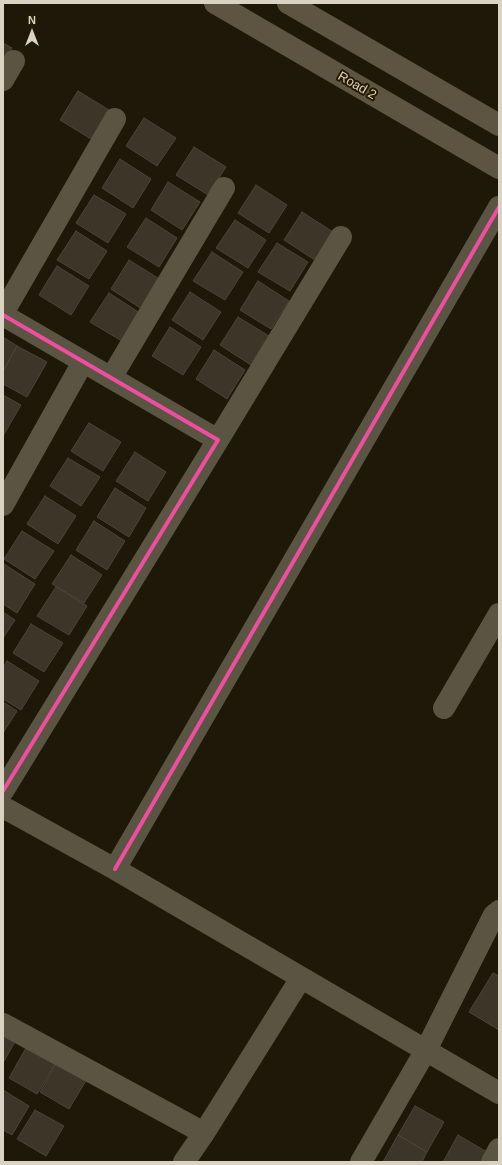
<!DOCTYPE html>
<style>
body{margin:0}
#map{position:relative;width:502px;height:1165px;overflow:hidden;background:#1e1808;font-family:Helvetica,sans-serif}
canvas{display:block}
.frame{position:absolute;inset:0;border:4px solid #dad3c3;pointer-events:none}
.north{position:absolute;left:12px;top:12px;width:40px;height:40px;-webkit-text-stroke:3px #261b00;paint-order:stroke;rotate:0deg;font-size:11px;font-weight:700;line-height:16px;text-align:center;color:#dad3c3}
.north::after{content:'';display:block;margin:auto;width:14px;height:18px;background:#dad3c3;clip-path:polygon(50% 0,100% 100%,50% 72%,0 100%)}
</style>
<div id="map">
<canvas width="502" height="1165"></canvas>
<div class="frame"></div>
<div class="north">N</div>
</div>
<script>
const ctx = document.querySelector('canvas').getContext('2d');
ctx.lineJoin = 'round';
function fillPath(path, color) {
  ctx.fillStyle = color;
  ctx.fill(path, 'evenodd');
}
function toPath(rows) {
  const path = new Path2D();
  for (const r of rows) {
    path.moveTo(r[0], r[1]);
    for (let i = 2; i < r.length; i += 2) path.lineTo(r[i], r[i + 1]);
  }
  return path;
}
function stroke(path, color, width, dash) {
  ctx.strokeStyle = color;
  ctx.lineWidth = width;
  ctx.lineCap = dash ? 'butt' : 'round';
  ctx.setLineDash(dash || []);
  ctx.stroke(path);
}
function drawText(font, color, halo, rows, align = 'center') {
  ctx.font = font + ' Helvetica,sans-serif';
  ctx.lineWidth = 4;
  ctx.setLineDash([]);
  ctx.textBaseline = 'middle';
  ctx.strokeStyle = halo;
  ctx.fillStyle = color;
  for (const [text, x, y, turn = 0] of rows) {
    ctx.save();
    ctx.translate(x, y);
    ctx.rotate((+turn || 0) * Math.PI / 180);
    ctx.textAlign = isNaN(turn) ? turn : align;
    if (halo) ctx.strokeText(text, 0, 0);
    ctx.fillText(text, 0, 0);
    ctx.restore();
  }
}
const building = toPath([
 [3,43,12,48,3,62,3,43],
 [78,91,109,110,91,139,60,120,78,91],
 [144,118,176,138,157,166,126,146,144,118],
 [194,147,226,167,208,195,176,175,194,147],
 [120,159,151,179,133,208,102,188,120,159],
 [168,182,200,202,182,230,151,210,168,182],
 [256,185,287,205,269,233,238,213,256,185],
 [94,195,126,214,108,243,76,223,94,195],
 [302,212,333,232,315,260,284,240,302,212],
 [146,218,177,238,159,267,127,247,146,218],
 [235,220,266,240,248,268,216,248,235,220],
 [76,231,107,251,89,279,57,260,76,231],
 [277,243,308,262,290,291,258,272,277,243],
 [212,252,243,272,225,300,193,281,212,252],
 [129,260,161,280,142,309,111,289,129,260],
 [57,266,89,286,71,315,39,295,57,266],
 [258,281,289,301,271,329,240,310,258,281],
 [190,292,221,312,203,340,172,320,190,292],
 [109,293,140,313,122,341,90,322,109,293],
 [238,317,269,336,251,365,220,345,238,317],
 [170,327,201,347,183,375,152,356,170,327],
 [3,337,17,346,3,371,3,337],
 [17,346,47,362,27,397,3,384,3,371,17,346],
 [214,350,245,370,227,399,196,379,214,350],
 [3,395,21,405,3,436,3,395],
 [89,423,121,442,103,471,71,451,89,423],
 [135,452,166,472,148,501,116,481,135,452],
 [68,458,100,477,81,506,50,486,68,458],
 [115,488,146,508,129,537,97,517,115,488],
 [45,496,76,516,58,544,27,524,45,496],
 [94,521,125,541,107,570,76,550,94,521],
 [22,531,54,551,35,579,4,559,22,531],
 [71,555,102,575,84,603,52,584,71,555],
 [4,564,35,584,17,613,3,604,4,564],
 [56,587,87,606,69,635,37,616,56,587],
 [3,612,15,620,3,638,3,612],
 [31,624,63,643,44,672,13,653,31,624],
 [7,661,39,681,21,710,3,699,3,668,7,661],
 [3,702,17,711,3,733,3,702],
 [493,973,499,976,499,1030,469,1012,493,973],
 [3,1032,16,1040,3,1063,3,1032],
 [26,1048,55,1064,37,1094,9,1078,26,1048],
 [57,1062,87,1079,69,1109,40,1092,57,1062],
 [3,1090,29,1106,12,1135,3,1130,3,1090],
 [415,1106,444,1122,427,1152,398,1135,415,1106],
 [35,1110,64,1126,46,1156,17,1139,35,1110],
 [398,1135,427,1152,422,1162,383,1162,398,1135],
 [458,1135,487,1152,481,1162,443,1162,458,1135]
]);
const street = toPath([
 [3,80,14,61],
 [3,313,115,119],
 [3,315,218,440,3,791],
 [111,378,224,188],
 [218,440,341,237],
 [3,505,83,362],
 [444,708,499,614],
 [3,807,115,869,499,1093],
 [115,869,499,207],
 [3,1024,204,1133],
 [184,1162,204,1133,301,978],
 [361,1162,426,1050,494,915,499,911],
 [492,1162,499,1149]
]);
const secondary = toPath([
 [215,3,499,168],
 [288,3,499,125]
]);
const cycleway = toPath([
 [3,315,218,440,3,791],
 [115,869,499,207]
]);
const streetNames = [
 ["Road 2",357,86,30]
];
fillPath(building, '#3c3628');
stroke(building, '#4a4538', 1);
stroke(street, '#5a5443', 22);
stroke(secondary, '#5d5441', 22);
stroke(cycleway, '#ef4d9e', 4);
drawText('13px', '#dad3c3', '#261b00', streetNames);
</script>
